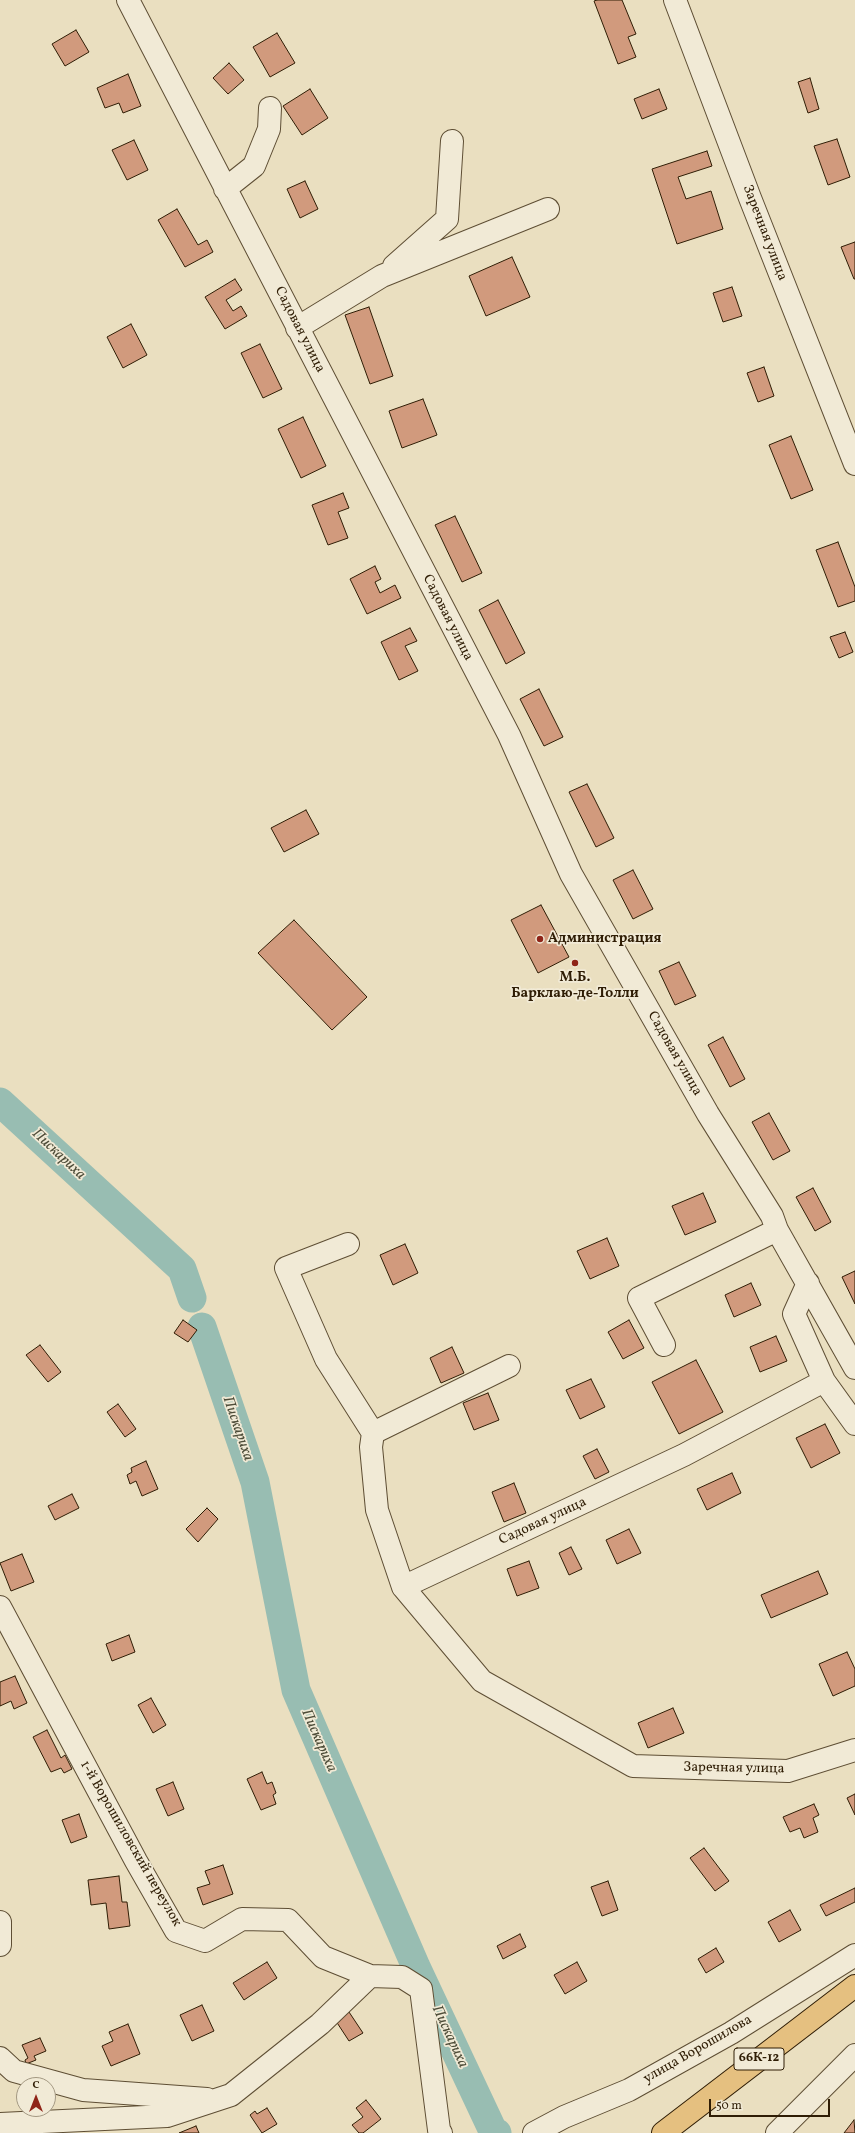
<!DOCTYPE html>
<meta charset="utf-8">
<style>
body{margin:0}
#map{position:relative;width:855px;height:2133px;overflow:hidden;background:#eadfc0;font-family:Vollkorn,serif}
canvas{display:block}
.north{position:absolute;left:16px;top:2077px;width:40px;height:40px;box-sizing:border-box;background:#f1ead6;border:1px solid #a39882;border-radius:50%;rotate:0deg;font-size:11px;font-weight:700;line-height:16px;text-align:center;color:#2f1d05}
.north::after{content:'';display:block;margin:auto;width:14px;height:18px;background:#8f2418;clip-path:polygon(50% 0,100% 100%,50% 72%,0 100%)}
.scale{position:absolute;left:709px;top:2099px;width:121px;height:18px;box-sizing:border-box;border:2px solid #2f1d05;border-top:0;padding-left:5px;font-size:12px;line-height:14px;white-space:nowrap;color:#2f1d05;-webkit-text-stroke:3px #f1ead6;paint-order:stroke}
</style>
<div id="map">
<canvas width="855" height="2133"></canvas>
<div class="north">С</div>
<div class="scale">50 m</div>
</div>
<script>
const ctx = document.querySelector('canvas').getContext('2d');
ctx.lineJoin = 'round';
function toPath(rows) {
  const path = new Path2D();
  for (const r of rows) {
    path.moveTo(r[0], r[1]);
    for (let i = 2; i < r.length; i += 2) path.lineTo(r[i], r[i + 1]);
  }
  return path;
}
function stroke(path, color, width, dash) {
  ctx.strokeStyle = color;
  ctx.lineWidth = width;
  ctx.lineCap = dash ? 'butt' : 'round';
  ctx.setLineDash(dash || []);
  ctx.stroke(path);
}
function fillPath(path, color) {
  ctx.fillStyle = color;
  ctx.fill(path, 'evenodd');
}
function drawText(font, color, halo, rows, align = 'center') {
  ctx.font = font + ' Vollkorn,serif';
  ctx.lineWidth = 3.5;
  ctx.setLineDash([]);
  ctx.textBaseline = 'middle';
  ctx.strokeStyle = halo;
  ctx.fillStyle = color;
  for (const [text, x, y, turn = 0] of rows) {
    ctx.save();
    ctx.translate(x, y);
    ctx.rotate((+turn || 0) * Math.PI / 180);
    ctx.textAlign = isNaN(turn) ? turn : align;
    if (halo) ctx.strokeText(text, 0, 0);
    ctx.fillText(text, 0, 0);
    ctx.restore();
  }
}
const river = toPath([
 [0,1102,182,1269,192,1298],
 [202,1327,255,1482,296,1690,416,1967,493,2131,497,2133]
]);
const building = toPath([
 [597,0,622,0,636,34,628,37,636,57,618,64,594,1,597,0],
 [76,30,89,52,65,66,52,44,76,30],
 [277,33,295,63,270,77,253,47,277,33],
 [229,63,244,80,228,94,213,78,229,63],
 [128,74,141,106,123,113,119,103,105,108,97,88,128,74],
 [810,78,819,109,808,113,798,82,810,78],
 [310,89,328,118,302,135,283,106,310,89],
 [659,89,667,109,642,119,634,99,659,89],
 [837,139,850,177,828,185,814,146,837,139],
 [134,140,148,170,127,180,112,150,134,140],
 [707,151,712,166,678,177,686,199,711,191,723,229,677,244,652,169,707,151],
 [305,181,318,209,300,218,287,189,305,181],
 [177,209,198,245,207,240,213,252,185,267,158,220,177,209],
 [855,242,855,279,854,279,841,247,855,242],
 [512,257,530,297,486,316,469,276,512,257],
 [235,279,242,290,226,300,233,311,241,306,247,316,225,329,205,297,235,279],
 [732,287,742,316,723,322,713,293,732,287],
 [369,307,393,376,370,384,345,315,369,307],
 [131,324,147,355,123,368,107,337,131,324],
 [260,344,282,389,263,398,241,353,260,344],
 [764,367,774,396,758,402,747,373,764,367],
 [423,399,437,435,402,448,389,411,423,399],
 [303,417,326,466,301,478,278,429,303,417],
 [791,436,813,490,791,499,769,445,791,436],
 [343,493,349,508,338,512,348,538,328,545,312,505,343,493],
 [455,516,482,573,462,582,435,525,455,516],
 [838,542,855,587,855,601,838,607,816,550,838,542],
 [375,566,381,579,375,582,380,593,395,585,401,598,367,614,350,579,375,566],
 [498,600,525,653,506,664,479,610,498,600],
 [410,628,417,641,405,646,418,671,399,680,381,642,410,628],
 [845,632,853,652,839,658,830,637,845,632],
 [539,689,563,737,544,746,520,699,539,689],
 [587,784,614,838,596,847,569,792,587,784],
 [306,810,319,834,284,852,271,828,306,810],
 [633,870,653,909,633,919,613,880,633,870],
 [541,905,569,957,538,973,511,920,541,905],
 [294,920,367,997,332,1030,258,953,294,920],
 [679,962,696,996,675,1005,659,971,679,962],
 [723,1037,745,1079,730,1087,708,1045,723,1037],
 [769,1113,790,1151,773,1160,752,1122,769,1113],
 [813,1188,831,1222,815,1231,796,1197,813,1188],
 [703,1193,716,1222,685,1235,672,1206,703,1193],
 [607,1238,619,1266,590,1279,577,1251,607,1238],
 [405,1244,418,1273,393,1285,380,1255,405,1244],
 [855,1271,855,1304,842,1277,855,1271],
 [751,1283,761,1305,734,1317,725,1295,751,1283],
 [183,1320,197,1330,188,1342,174,1333,183,1320],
 [629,1320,644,1348,623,1359,608,1332,629,1320],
 [776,1336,787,1361,760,1372,750,1347,776,1336],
 [40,1345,61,1372,48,1382,26,1355,40,1345],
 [452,1347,464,1373,441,1383,430,1358,452,1347],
 [696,1360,723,1412,679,1434,652,1382,696,1360],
 [591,1379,605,1407,580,1419,566,1390,591,1379],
 [488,1393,499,1420,474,1430,463,1403,488,1393],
 [118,1404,136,1429,125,1437,107,1412,118,1404],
 [825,1424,840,1453,811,1468,796,1438,825,1424],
 [597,1449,609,1472,595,1479,583,1456,597,1449],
 [146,1461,158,1489,142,1496,136,1481,130,1484,127,1475,132,1472,131,1468,146,1461],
 [732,1473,741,1493,707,1510,697,1489,732,1473],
 [514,1483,526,1513,504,1522,492,1492,514,1483],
 [72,1494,79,1508,55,1520,48,1506,72,1494],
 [207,1508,218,1519,198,1542,186,1529,207,1508],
 [629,1529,641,1553,617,1564,606,1540,629,1529],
 [571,1547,582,1569,569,1575,559,1553,571,1547],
 [22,1554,34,1582,11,1591,0,1563,22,1554],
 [529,1561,539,1588,517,1596,507,1569,529,1561],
 [818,1571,828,1594,771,1618,761,1595,818,1571],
 [129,1635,135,1652,112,1661,106,1644,129,1635],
 [847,1652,855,1669,855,1686,833,1696,819,1664,847,1652],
 [15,1676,27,1703,14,1709,11,1701,0,1706,0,1682,15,1676],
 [151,1698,166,1725,153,1733,138,1705,151,1698],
 [673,1708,684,1733,648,1748,638,1723,673,1708],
 [47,1730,61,1758,65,1755,72,1769,64,1773,61,1768,51,1772,33,1737,47,1730],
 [262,1772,267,1784,272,1782,276,1793,273,1795,276,1804,261,1810,247,1779,262,1772],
 [173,1782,184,1809,168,1816,156,1789,173,1782],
 [855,1794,855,1815,847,1798,855,1794],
 [814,1804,819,1815,813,1818,818,1832,804,1838,800,1828,790,1832,783,1817,814,1804],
 [79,1814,87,1837,71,1843,62,1820,79,1814],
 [704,1848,729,1881,715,1891,690,1858,704,1848],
 [223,1865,233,1894,203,1905,197,1888,210,1884,205,1871,223,1865],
 [119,1876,122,1902,127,1902,130,1926,109,1929,106,1903,91,1905,88,1880,119,1876],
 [608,1881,618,1910,602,1916,591,1887,608,1881],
 [855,1888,855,1902,826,1916,820,1905,855,1888],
 [790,1910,801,1930,779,1942,768,1922,790,1910],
 [520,1934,526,1947,503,1959,497,1946,520,1934],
 [716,1948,724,1962,706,1973,698,1959,716,1948],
 [267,1962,277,1978,244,2000,233,1983,267,1962],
 [577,1962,587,1981,565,1994,554,1975,577,1962],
 [202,2005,214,2031,192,2041,180,2015,202,2005],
 [345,2006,363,2033,349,2041,332,2015,345,2006],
 [128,2024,140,2054,111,2066,102,2046,113,2041,109,2032,128,2024],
 [40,2038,46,2051,34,2056,36,2060,26,2064,25,2060,28,2058,22,2045,40,2038],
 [366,2100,381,2119,363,2133,359,2133,352,2125,363,2117,356,2108,366,2100],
 [267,2108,277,2124,262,2133,250,2115,255,2111,257,2114,267,2108],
 [854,2120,855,2133,844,2133,854,2120],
 [196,2126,199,2133,179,2133,196,2126]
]);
const minor = toPath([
 [128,0,509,735,571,874,708,1114,772,1216,777,1230,855,1368],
 [675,0,750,198,855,464],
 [225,189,254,166,269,129,270,108],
 [394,266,447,219,452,141],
 [297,328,382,276,548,209],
 [348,1244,286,1268,326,1359,373,1433,371,1447,377,1510,403,1587,482,1681,633,1766,788,1771,855,1750],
 [808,1283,794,1314,824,1381,855,1424],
 [664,1345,639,1298,777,1230],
 [373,1433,509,1366],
 [403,1587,684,1455,824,1381],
 [0,1607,136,1861,176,1931,205,1941,242,1919,288,1920,323,1957,370,1976],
 [0,1922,0,1945],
 [0,2058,14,2071,83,2090,207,2099],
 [0,2124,167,2116,231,2095,320,2024,370,1976,402,1977,421,1989,439,2130,441,2133],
 [534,2133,564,2117,629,2090,731,2033,855,1955],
 [777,2133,855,2055]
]);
const major = toPath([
 [663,2133,855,1986]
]);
const markers = [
 [540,939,4,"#8f2418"],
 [575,963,4,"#8f2418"]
];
const shields = [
 [759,2059,50]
];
const shieldNames = [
 ["66К-12",759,2059]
];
const streetNames = [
 ["Заречная улица",764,233,69],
 ["Садовая улица",299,330,63],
 ["Садовая улица",447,618,63],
 ["Садовая улица",674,1054,60],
 ["Садовая улица",543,1522,-25],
 ["Заречная улица",734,1769,1],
 ["1-й Ворошиловский переулок",130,1844,60],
 ["улица Ворошилова",698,2050,-30]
];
const poiNames = [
 ["Администрация",548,939],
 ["М.Б.",575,978,"center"],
 ["Барклаю-де-Толли",575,994,"center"]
];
const waterNames = [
 ["Пискариха",58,1155,43],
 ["Пискариха",237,1429,71],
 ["Пискариха",318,1741,66],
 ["Пискариха",449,2037,65]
];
stroke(river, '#98bdb2', 29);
fillPath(building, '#d19a7d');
stroke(building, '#2f1d05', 1);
stroke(minor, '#5e4e34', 24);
stroke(major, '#2f1d05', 24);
stroke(minor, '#f1ead6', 22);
stroke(major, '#e5c080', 22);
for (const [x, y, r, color] of markers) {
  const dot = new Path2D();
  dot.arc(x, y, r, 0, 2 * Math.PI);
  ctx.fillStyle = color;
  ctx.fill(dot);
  stroke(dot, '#f1ead6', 1.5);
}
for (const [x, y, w] of shields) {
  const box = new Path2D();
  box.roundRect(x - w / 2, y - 11, w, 22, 3);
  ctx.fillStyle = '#f1ead6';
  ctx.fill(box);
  stroke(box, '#2f1d05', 1);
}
drawText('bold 13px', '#2f1d05', null, shieldNames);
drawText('14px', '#2f1d05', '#f1ead6', streetNames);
drawText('bold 14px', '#2f1d05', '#f1ead6', poiNames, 'left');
drawText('italic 15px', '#4e4d39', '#f1ead6', waterNames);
</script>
